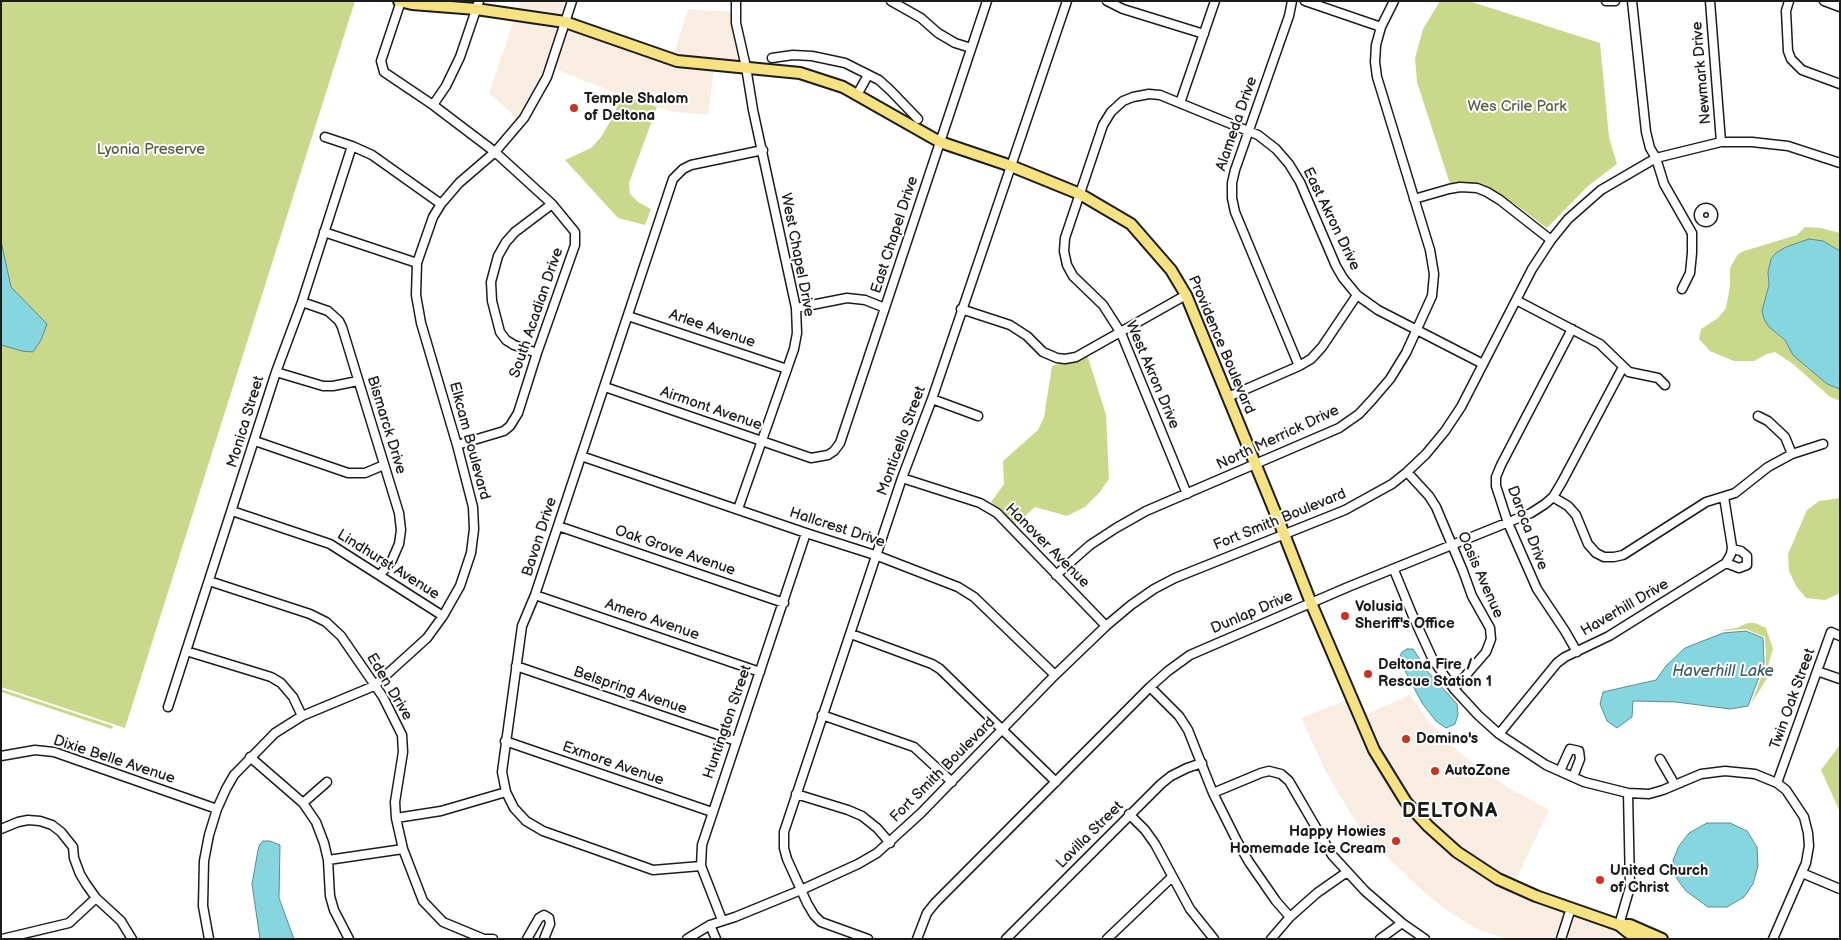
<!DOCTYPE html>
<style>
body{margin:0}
#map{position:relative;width:1841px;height:940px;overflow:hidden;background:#fff;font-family:"Balsamiq Sans",sans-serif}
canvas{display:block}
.frame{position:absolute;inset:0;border:2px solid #1c1c1c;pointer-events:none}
</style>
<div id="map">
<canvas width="1841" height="940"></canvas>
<div class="frame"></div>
</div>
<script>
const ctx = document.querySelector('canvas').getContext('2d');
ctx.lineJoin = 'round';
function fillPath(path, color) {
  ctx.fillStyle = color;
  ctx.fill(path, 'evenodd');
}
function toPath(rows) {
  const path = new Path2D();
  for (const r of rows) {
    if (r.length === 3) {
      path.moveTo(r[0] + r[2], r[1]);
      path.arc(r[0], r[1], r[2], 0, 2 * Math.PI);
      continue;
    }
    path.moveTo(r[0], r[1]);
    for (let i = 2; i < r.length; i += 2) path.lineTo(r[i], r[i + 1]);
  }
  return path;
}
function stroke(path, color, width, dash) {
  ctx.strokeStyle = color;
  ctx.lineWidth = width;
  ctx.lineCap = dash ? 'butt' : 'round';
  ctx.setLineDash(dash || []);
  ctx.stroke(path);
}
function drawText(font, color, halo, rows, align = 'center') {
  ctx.font = font + ' "Balsamiq Sans",sans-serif';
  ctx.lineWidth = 4;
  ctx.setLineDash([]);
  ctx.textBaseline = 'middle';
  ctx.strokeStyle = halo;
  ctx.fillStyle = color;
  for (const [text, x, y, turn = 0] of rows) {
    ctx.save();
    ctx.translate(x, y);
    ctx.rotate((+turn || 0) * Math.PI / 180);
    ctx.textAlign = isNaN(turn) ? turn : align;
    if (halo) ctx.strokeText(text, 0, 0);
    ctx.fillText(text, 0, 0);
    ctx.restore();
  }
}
const built = toPath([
 [521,1,569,1,563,19,517,12],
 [688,9,732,12,742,64,673,57],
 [515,17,562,24,544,76,519,120,489,93],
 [567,25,714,67,708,115,674,112,621,95,553,68],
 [1410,695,1429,722,1461,754,1507,787,1549,810,1514,884,1459,850,1409,800,1376,749,1362,716],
 [1349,699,1389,780,1456,854,1568,910,1558,939,1508,939,1479,930,1449,912,1425,893,1377,847,1356,822,1327,774,1301,718],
 [1573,912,1619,928,1617,939,1564,939]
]);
const green = toPath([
 [1,1,355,1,125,728,1,687],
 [1440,1,1469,1,1600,43,1609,137,1617,164,1588,186,1547,228,1512,202,1486,187,1469,183,1450,184,1417,82,1415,58,1423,29],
 [621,95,657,107,629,183,630,194,638,202,651,209,645,225,618,218,565,160,591,148,601,137,614,115],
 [1805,227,1821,228,1840,233,1840,251,1831,246,1768,272,1769,285,1762,311,1769,327,1785,340,1804,363,1827,384,1840,389,1840,401,1830,397,1793,364,1775,352,1767,354,1754,361,1734,361,1710,351,1699,339,1701,329,1718,318,1726,308,1730,285,1730,268,1738,254,1744,251,1797,235],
 [1087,354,1106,415,1109,479,1099,493,1085,507,1067,516,1035,507,1015,525,991,502,1004,484,1003,461,1038,430,1044,417,1052,366],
 [1840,498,1840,593,1825,600,1806,598,1796,586,1789,571,1788,554,1807,510,1819,501],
 [1748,623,1755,623,1766,628,1773,649,1768,666,1766,680,1751,704,1766,664,1765,637,1746,629,1722,631,1717,633,1723,630,1736,628],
 [1,689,113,726,112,729,1,692],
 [1840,745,1840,812,1821,770]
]);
const water = toPath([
 [1809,239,1823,241,1840,251,1840,389,1827,384,1793,355,1785,340,1769,327,1764,319,1762,311,1769,285,1768,272,1771,259,1776,253,1786,247,1809,239],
 [1,241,11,287,47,324,41,340,33,352,22,351,1,345,1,241],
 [1746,631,1763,638,1764,664,1748,706,1730,709,1676,702,1633,701,1632,717,1617,728,1607,721,1600,704,1603,692,1656,680,1666,666,1685,648,1723,633,1746,631],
 [1407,649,1413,649,1428,672,1457,704,1458,715,1455,724,1446,728,1436,721,1422,703,1401,663,1400,656,1402,652,1407,649],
 [1707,823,1730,823,1747,831,1757,847,1758,866,1753,884,1744,897,1727,907,1708,907,1686,891,1677,879,1673,860,1679,846,1689,833,1707,823],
 [263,841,270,841,280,845,279,898,294,939,260,939,252,884,258,850,260,844,263,841]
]);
const minor = toPath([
 [401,1,381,61,384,72,433,105,495,152,552,204,575,232,575,245,537,353,518,413,510,426,504,431,457,445],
 [736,1,736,23,746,67,753,110,796,308,797,333,794,349,738,509],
 [891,1,921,18,938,33,955,43,971,48],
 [1107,1,1123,9,1204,34],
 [1292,1,1289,16,1235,170,1232,183,1232,198,1235,212,1299,366],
 [1305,1,1381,27],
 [1606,1,1615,1],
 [1632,1,1646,132,1650,148,1656,158,1664,184,1692,233,1692,253,1690,273,1682,289],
 [1710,1,1721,142],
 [1789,1,1786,11,1788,51,1791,59,1802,70,1840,84],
 [1824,1,1840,7],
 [772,58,793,55,812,56,845,63,879,80,890,90,918,119],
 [857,95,868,75],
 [1180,103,1215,1],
 [433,105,446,86,460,57,479,1],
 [325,137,352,146,372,155,441,204],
 [1414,199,1449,189,1460,187,1477,188,1487,192,1500,200,1551,240],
 [1706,215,7],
 [324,232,417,263],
 [1516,300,1600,344,1629,372,1658,378,1665,385],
 [302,302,328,311,339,321,342,327,399,513,401,530,399,544,392,560,380,575],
 [796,308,847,298,865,300,885,308],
 [961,309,1010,325,1027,336,1043,352,1057,358,1065,359,1076,357,1186,295],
 [628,316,787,369],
 [1572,329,1501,465,1496,477,1496,486,1508,523,1537,589,1565,631,1577,652],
 [537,353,514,345,506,340,500,332,492,301,491,282,498,256,506,242,515,232,552,204],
 [276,372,323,386,333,386,358,381],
 [605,387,811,458,828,455,834,451,840,443,987,1],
 [1228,397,1299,366,1311,359,1322,347,1357,295],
 [932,399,978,416],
 [1758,416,1768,421,1785,437,1792,454],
 [255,441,348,473,365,473,384,465],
 [581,456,806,533,878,556,958,587,974,597,1055,675],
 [1407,472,1429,496,1436,507,1463,571,1472,596,1490,628,1491,639,1486,652,1454,689],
 [902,478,980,503,997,513,1106,626],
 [1187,494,1121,333,1103,305,1073,276,1067,265,1064,251,1065,238,1103,125,1111,112,1123,101,1133,97,1149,94,1160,95,1258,135,1276,149,1289,164,1300,182,1336,266,1343,278,1357,295,1378,310,1483,364],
 [1553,497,1568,506,1576,515,1588,544,1596,553,1604,557,1614,557,1623,555,1706,502,1735,493,1768,467,1792,454,1823,444],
 [232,511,330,544,443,616],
 [558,526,784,603],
 [1726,563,1739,568,1747,565,1747,556,1741,551,1732,549],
 [1394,570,1412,614,1433,660,1454,689,1478,715,1499,734,1546,765,1584,782,1628,793,1649,794,1663,790,1701,774,1725,771,1755,774,1777,783,1786,790,1804,817,1808,833,1809,846,1806,863,1773,939],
 [1056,575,1090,545,1116,528,1146,511,1339,428,1359,414,1372,400,1390,379,1406,353,1432,296,1434,274,1430,250,1377,77,1375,62,1376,45,1381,27,1394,1],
 [209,581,310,614,326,622,341,636,383,697,402,735,403,752,395,802,396,818,403,849,423,901,443,922,484,939,493,939],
 [535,595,760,672],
 [851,634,932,664,940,669,1056,782],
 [186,651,271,677,281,683,293,697,302,716],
 [516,666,736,741],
 [1817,671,1840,679],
 [1150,687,1179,716,1188,730,1213,793,1237,841,1249,862,1276,901,1290,917],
 [168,707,276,372,302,302,352,146],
 [822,715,914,747,952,782],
 [1499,734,1557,663,1565,657,1609,636,1726,563,1731,554,1732,547,1724,497],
 [505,741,712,812],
 [1,756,35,750,54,752,217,809],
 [250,757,303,803,316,822,324,843,328,860,330,896,334,910,349,939],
 [1660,759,1675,785],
 [1560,771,1570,749,1579,751,1580,759,1573,777],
 [1777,783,1831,632,1840,636],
 [1213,793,1261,773,1269,771,1281,774,1289,781,1332,855,1365,891,1402,923,1425,939],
 [796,794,848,810,862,816,877,828,890,843],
 [303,803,327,782],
 [1129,814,1145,830,1155,844,1190,909,1214,939],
 [396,818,441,811,506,792],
 [1,829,18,822,28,820,40,821,52,825,61,832,73,847,74,858,80,874,86,884,96,898,121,921,132,939],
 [328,860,403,849],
 [701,866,653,870,543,831,526,821,514,808,506,792,502,772,522,626,535,595,673,179,683,169,691,165,763,150],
 [1802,873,1840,889],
 [722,920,701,866,702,845,806,533],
 [710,925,716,939],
 [1619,925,1630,887,1628,793],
 [2,939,69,923,96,898],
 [209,939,203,906,204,861,209,835,217,809,226,789,234,775,275,733,302,716,374,686,427,638,443,616,460,586,471,553,474,529,473,507,457,445,421,323,416,295,417,263,433,217,441,204,459,183,495,152,524,118,547,77,572,1],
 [527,939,539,918,544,915,549,918,550,924,544,939],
 [687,939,710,925,735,917,801,890,858,864,877,853,921,813,1055,675,1106,626,1131,605,1154,589,1175,578,1345,510,1392,484,1407,472,1426,454,1445,431,1461,407,1532,269,1551,240,1568,219,1601,190,1656,158,1721,142,1752,142,1788,146,1840,163],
 [868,939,821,922,814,915,807,903,787,859,784,848,784,832,902,478,932,399,1067,1],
 [917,939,927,913,935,903,1150,687,1168,671,1190,655,1348,587,1531,513,1545,504,1553,497,1562,482,1623,367],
 [1006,939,1161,784,1171,776,1187,768,1202,763],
 [1107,939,1172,877],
 [1271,939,1290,917,1317,893,1347,872],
 [1380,939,1402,923],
 [1561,939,1571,908]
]);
const major = toPath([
 [399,1,412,4,476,9,565,22,677,61,800,73,843,87,940,142,1011,166,1080,194,1131,224,1171,270,1186,295,1284,534,1311,603,1374,750,1406,802,1428,826,1457,852,1498,879,1536,896,1619,925,1630,925,1662,939],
 [1619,925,1629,933,1642,939]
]);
const markers = [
 [574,108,5,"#c8321e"],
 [1345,616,5,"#c8321e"],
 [1368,674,5,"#c8321e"],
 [1406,739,5,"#c8321e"],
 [1435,771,5,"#c8321e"],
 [1396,841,5,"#c8321e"],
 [1600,880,5,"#c8321e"]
];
const streetNames = [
 ["Newmark Drive",1702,73,-95],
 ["Alameda Drive",1237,124,-71],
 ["East Akron Drive",1331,219,64],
 ["East Chapel Drive",895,235,-72],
 ["West Chapel Drive",797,255,79],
 ["South Acadian Drive",537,313,-71],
 ["Arlee Avenue",712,329,19],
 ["Providence Boulevard",1221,345,67],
 ["West Akron Drive",1152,375,67],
 ["Airmont Avenue",711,409,19],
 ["Monica Street",246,422,-73],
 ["Bismarck Drive",386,425,73],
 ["North Merrick Drive",1278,438,-25],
 ["Elkcam Boulevard",469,441,75],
 ["Monticello Street",902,441,-70],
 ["Fort Smith Boulevard",1280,520,-22],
 ["Hallcrest Drive",837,528,18],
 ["Daroca Drive",1527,528,69],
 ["Bavon Drive",540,537,-72],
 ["Hanover Avenue",1047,546,45],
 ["Oak Grove Avenue",675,551,19],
 ["Lindhurst Avenue",388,565,32],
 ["Oasis Avenue",1480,575,66],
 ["Haverhill Drive",1625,608,-30],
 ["Dunlap Drive",1252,613,-23],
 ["Amero Avenue",652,620,19],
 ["Eden Drive",389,687,59],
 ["Belspring Avenue",630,691,19],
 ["Twin Oak Street",1793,699,-70],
 ["Huntington Street",728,722,-71],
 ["Dixie Belle Avenue",114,760,18],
 ["Exmore Avenue",613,764,19],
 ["Fort Smith Boulevard",943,770,-45],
 ["Lavilla Street",1090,835,-45]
];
const poiNames = [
 ["Temple Shalom",584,99],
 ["of Deltona",584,116],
 ["Volusia",1355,607],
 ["Sheriff's Office",1355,624],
 ["Deltona Fire /",1378,665],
 ["Rescue Station 1",1378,682],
 ["Domino's",1416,739],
 ["AutoZone",1445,771],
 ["Happy Howies",1386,832,"right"],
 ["Homemade Ice Cream",1386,849,"right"],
 ["United Church",1610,871],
 ["of Christ",1610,888]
];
const parkNames = [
 ["Wes Crile Park",1517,107],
 ["Lyonia Preserve",151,150]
];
const waterNames = [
 ["Haverhill Lake",1723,672]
];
const districtNames = [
 ["DELTONA",1450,812]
];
fillPath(built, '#f8ede0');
fillPath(green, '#cad88c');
fillPath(water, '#85d6df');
stroke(water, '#5b8c91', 1);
stroke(minor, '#1c1c1c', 11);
stroke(major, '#1c1c1c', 14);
stroke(minor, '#fff', 8);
stroke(major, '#f6e281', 10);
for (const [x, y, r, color] of markers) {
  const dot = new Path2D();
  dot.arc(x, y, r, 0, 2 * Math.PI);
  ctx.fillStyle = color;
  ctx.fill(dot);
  stroke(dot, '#fff', 2);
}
drawText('15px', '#1c1c1c', '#fff', streetNames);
drawText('bold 15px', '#1c1c1c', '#fff', poiNames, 'left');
drawText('15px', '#595e43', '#fff', parkNames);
drawText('italic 16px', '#415d60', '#fff', waterNames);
ctx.letterSpacing = '1px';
drawText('bold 20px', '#1c1c1c', '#fff', districtNames);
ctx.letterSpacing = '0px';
</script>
